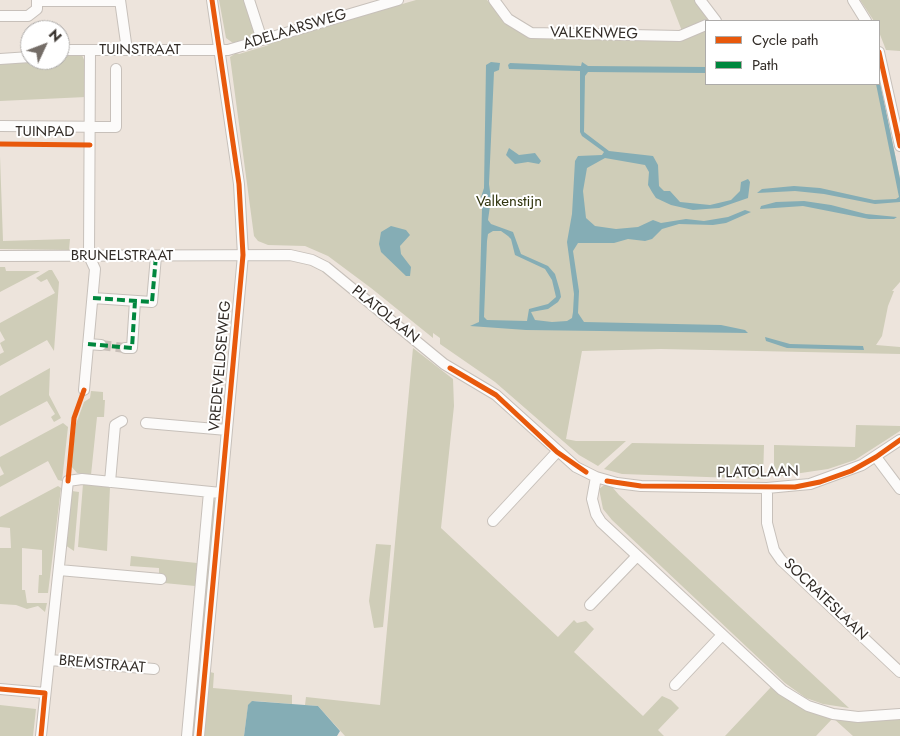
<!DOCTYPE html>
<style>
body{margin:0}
#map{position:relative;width:900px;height:736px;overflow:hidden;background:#ede4dc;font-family:Jost,sans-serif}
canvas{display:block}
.legend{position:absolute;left:705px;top:20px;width:175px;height:65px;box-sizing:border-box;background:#fff;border:1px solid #adaba9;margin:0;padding:6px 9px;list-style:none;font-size:15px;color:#332d28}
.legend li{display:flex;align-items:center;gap:10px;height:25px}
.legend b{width:25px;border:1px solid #adaba9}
.north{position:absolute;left:20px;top:20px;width:50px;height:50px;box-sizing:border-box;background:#fff;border:1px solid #adaba9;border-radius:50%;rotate:47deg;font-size:14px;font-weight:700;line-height:20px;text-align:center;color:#332d28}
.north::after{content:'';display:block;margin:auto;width:18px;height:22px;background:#746d67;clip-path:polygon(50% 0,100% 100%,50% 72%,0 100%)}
</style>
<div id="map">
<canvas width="900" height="736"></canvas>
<ul class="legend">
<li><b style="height:6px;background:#e8590c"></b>Cycle path</li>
<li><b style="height:6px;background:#00873e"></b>Path</li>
</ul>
<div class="north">N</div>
</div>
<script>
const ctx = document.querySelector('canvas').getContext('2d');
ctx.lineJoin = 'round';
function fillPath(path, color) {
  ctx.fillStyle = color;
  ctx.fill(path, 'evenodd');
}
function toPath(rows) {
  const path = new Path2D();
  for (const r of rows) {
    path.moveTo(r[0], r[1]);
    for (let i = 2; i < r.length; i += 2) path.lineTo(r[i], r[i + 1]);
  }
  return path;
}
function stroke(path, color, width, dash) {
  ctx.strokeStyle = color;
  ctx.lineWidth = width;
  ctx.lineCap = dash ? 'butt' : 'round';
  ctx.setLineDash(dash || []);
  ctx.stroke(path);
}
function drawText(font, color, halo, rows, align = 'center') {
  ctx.font = font + ' Jost,sans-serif';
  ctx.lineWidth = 4;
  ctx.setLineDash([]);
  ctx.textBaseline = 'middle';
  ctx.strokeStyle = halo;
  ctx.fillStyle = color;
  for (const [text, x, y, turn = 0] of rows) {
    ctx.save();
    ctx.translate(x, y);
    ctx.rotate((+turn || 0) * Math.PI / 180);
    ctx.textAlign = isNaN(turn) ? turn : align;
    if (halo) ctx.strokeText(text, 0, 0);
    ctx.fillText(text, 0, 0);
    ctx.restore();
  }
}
const green = toPath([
 [219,0,244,0,255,36,233,43,226,38],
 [416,0,487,0,514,29,529,37,638,37,706,30,706,84,879,84,879,79,900,178,900,282,892,291,894,291,888,306,882,336,876,345,900,347,900,354,661,349,582,351,566,439,576,441,626,441,598,466,579,455,495,382,440,344,440,338,433,333,433,338,371,288,328,256,305,246,268,245,258,241,254,236,230,57,236,53,239,54,269,45,262,45],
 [670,0,695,0,708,17,707,21,682,31],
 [860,0,900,0,900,51,886,50,879,32,879,21,874,21],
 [60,54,82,55,85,62,86,97,0,101,0,64,60,60],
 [0,156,3,241,70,239,69,250,0,249],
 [0,267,5,267,6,271,40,271,0,292],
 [49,270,52,270,59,282,54,351,47,340,0,366,0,354,4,352,0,343,5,340,0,331,0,323,55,293,47,279,41,282,36,278],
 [413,348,453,379,454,406,441,528,558,637,574,620,577,623,586,621,594,629,574,652,643,716,662,696,671,700,679,708,658,730,664,736,345,736,318,706,305,705,306,697,380,705],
 [50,368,49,395,61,418,54,422,51,417,55,414,47,401,0,426,0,396],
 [91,391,103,392,103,400,105,400,104,417,97,417,91,475,77,473,71,466,76,424,84,402,90,398],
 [63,423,68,427,62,481,58,480,48,461,0,487,0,476,4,474,0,466,0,457],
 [856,425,900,426,900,431,855,460,828,469,774,477,774,445,855,447],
 [632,443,764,445,763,479,622,474,604,469],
 [608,482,619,495,849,708,823,704,806,698,785,683,612,520,603,509,599,489],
 [83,484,110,487,107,551,78,547],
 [58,486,61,488,48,593,38,593,39,575,42,575,42,550,22,548,22,590,25,590,27,603,47,603,45,612,38,606,27,609,16,605,0,604,0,548,11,548,10,528,0,527,0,517],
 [72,491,79,492,74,551,65,545],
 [213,500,216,501,202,653,198,653],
 [376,544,391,545,383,627,374,628,369,601],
 [131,556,197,563,195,586,164,583,159,576,159,568,130,566],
 [210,672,214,673,213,688,292,695,292,704,255,701,248,706,244,736,204,736],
 [772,686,802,707,900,719,900,736,853,736,833,718,816,736,725,736],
 [0,705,36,709,33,736,0,736]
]);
const water = toPath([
 [491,62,500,63,499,70,494,72,489,184,491,199,488,220,491,224,513,232,521,254,548,266,555,274,560,291,561,297,558,302,548,309,531,312,535,320,552,322,567,321,572,318,573,312,574,294,567,242,572,214,575,161,578,156,602,155,604,152,582,136,580,132,580,71,509,69,508,65,510,63,581,66,582,62,588,66,706,67,706,73,588,72,585,76,584,132,609,151,653,156,658,165,659,186,664,191,670,191,680,202,710,205,731,200,740,191,741,182,748,179,750,182,748,198,719,208,693,210,671,205,656,198,652,192,648,185,649,172,645,165,605,158,587,168,583,191,586,218,595,226,616,229,638,227,653,220,661,223,686,219,704,221,728,217,745,210,751,212,726,223,713,225,679,224,662,229,652,239,645,241,628,239,614,243,578,243,573,251,579,291,578,313,584,322,721,325,745,330,748,333,526,330,470,326,479,322,482,208,480,200,484,188,486,65],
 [493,231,501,231,508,236,511,239,515,255,545,269,552,280,556,297,548,304,529,309,527,321,487,320,484,317,487,241,488,234],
 [879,77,900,179,900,202,875,204,824,194,795,191,757,193,762,189,794,186,820,188,874,200,896,199,899,197,876,84,879,84],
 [509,148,519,155,535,153,541,161,539,164,528,162,515,164,506,155],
 [804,201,831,205,866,214,897,217,894,219,869,219,803,206,760,209,761,206,776,202],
 [391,226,406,230,410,235,400,246,401,254,411,267,410,276,406,276,381,252,379,244,381,232],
 [765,337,790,344,863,346,864,350,787,348,766,341],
 [252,701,318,706,340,731,337,736,244,736,248,705]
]);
const streetTunnel = toPath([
 [101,345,125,348]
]);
const street = toPath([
 [120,0,127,50],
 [249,0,262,40],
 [494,0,508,19,531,33,680,36,706,25],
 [700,0,716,21],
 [853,0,866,21],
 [37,1,120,1],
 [0,16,28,16,37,9,37,0],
 [60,50,228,50,398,0],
 [879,52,900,146],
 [0,59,30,57],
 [1,126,116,127,116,69],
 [0,256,290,255,312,260,326,267,444,364,496,395,576,467,596,477,617,483,641,486,767,488,810,484,862,465,900,440],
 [93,298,152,302,156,256],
 [88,344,101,345],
 [125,348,132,348,135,301],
 [84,390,95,269,89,256,90,50],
 [146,423,227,430],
 [876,457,900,489],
 [596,477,592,499,596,514,601,522,782,690,808,706,833,714,858,717,900,714],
 [110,482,115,425,122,421],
 [767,488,767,523,774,550,781,560,900,672],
 [493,521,557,452],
 [59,570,161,579],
 [590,605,637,556],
 [50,660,154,669],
 [675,685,722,635],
 [0,689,45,693],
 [41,736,68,481,82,479,221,493],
 [187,736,209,492],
 [199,736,243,255,239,184,212,0]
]);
const quiet = toPath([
 [93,298,152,302,156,256],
 [88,344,132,348,135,301]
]);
const cycleway = toPath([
 [879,52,900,146],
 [0,144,90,145],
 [450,368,496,395,557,452,586,472],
 [68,481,74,418,84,390],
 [607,481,641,486,795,487,820,482,851,471,876,457,900,440],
 [0,689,45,693,41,736],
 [199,736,243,255,239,184,212,0]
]);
const streetNames = [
 ["ADELAARSWEG",295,30,-17],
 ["VALKENWEG",594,34,1],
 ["TUINSTRAAT",140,50],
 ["TUINPAD",45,132],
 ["BRUNELSTRAAT",122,256],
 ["PLATOLAAN",385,315,39],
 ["VREDEVELDSEWEG",221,366,-85],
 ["PLATOLAAN",758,473,-1],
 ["SOCRATESLAAN",825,600,44],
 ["BREMSTRAAT",102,665,5]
];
const parkNames = [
 ["Valkenstijn",509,202]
];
fillPath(green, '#cfcdb8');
fillPath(water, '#85adb5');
stroke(streetTunnel, '#c8bfb8', 10, [10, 5]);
stroke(street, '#c7c0ba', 12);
stroke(street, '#fcfbfa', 10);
stroke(quiet, '#00873e', 4, [8, 4]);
stroke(cycleway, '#e8590c', 5);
drawText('15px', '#332d28', '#fff', streetNames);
drawText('15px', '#30340d', '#fff', parkNames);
</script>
